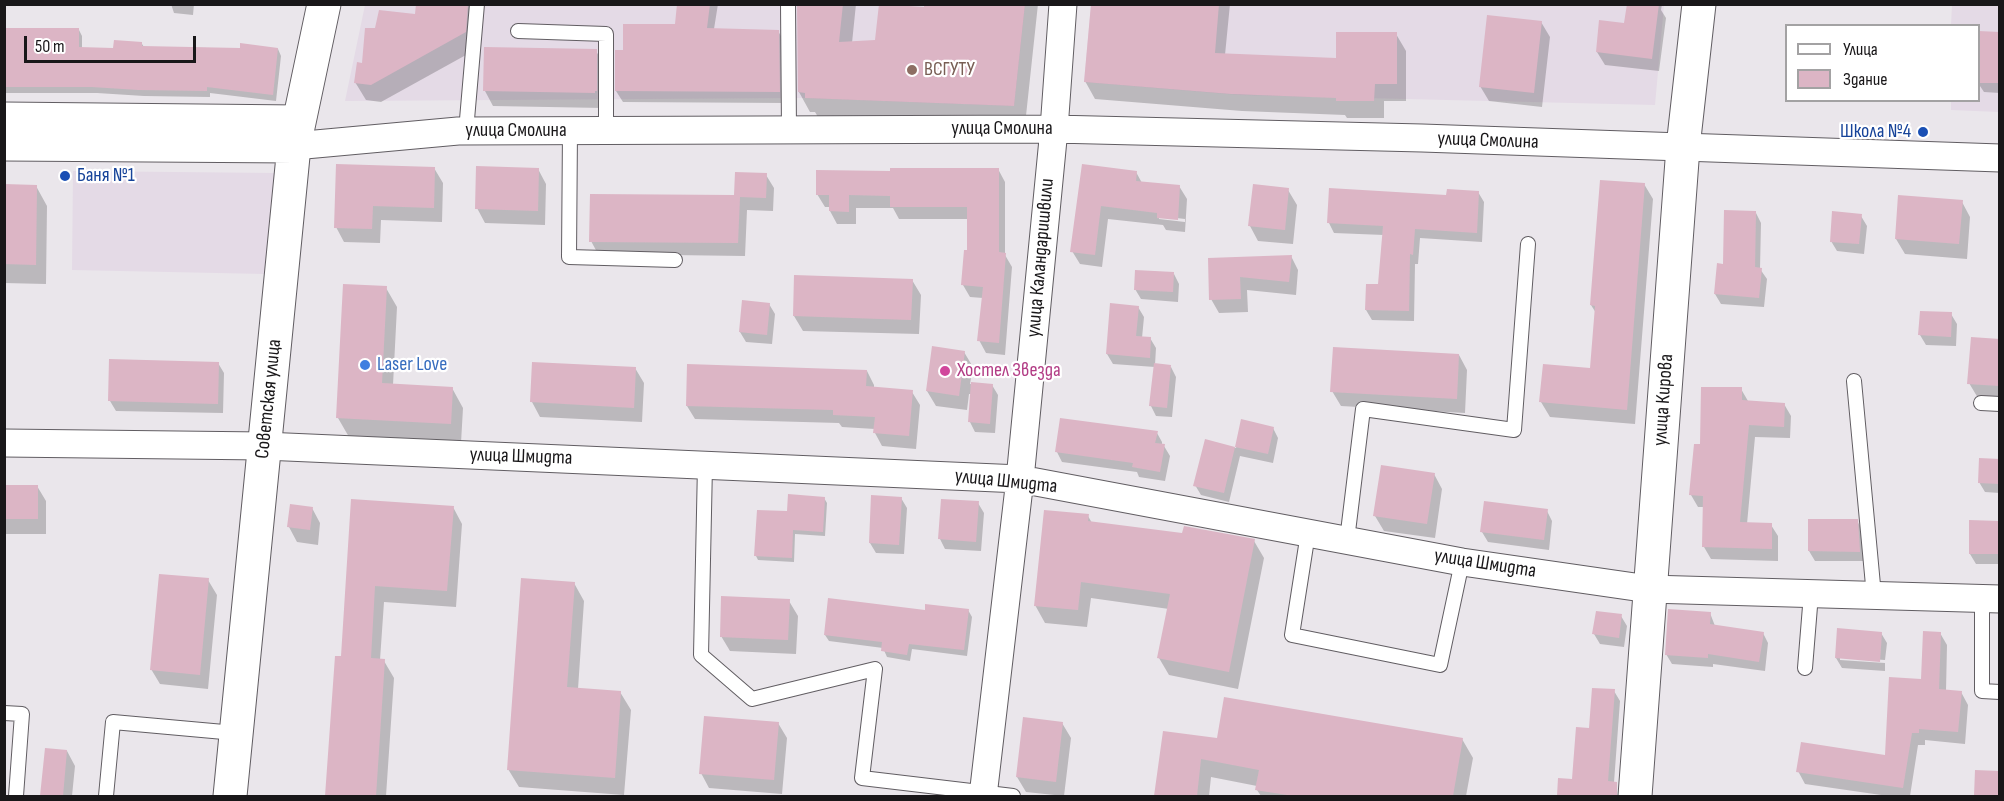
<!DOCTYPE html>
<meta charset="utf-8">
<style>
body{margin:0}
#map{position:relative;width:2004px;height:801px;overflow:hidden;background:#eae6eb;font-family:"Sofia Sans Condensed",sans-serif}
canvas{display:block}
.frame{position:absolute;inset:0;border:6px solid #191719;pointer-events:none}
.legend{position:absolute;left:1785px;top:24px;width:195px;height:78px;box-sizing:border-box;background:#fff;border:2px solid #a3a2a3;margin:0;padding:8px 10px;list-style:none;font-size:18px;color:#191719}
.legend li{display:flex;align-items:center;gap:12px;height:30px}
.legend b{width:30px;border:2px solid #a3a2a3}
.scale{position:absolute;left:24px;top:36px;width:172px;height:27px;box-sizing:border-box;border:3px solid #191719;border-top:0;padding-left:8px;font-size:18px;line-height:21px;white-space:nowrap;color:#191719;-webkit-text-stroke:4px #fff;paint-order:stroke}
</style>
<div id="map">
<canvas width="2004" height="801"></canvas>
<div class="frame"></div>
<ul class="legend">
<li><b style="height:8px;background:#fff"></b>Улица</li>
<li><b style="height:16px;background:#dcb5c5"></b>Здание</li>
</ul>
<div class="scale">50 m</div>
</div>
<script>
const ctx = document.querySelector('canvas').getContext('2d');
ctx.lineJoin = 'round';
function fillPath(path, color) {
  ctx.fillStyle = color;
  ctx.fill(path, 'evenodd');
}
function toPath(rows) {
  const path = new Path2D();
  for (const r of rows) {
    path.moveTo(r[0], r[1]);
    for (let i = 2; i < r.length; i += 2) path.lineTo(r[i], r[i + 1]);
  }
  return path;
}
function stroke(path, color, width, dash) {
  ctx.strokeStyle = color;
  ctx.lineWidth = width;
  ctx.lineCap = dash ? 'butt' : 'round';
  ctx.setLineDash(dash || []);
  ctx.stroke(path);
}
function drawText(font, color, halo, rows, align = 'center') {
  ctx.font = font + ' "Sofia Sans Condensed",sans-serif';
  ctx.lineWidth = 4.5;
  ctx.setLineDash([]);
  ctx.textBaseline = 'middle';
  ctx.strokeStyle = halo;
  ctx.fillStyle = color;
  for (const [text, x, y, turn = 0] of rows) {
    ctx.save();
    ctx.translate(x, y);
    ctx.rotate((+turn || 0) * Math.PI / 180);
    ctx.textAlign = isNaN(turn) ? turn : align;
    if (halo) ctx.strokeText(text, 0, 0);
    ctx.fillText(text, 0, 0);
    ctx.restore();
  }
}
const built = toPath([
 [365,5,1025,5,1014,106,805,98,345,101],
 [1091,5,1664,5,1655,105,1239,95,1084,82],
 [1952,5,1999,5,1999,112,1951,110,1951,101,1978,100,1978,26,1951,25],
 [73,171,276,173,265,274,72,270]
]);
const shadow = toPath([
 [171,4,194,4,193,15,174,13],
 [417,4,480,4,475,50,381,102,366,100,355,82,377,29,416,16],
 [679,4,718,4,714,29,778,31,785,43,786,103,623,102,616,91,676,26],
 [798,4,856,4,852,43,876,42,925,9,925,4,1038,4,1025,125,818,117,815,112,810,112,799,92],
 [1092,4,1230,4,1225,55,1337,59,1396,34,1406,51,1406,101,1384,101,1384,118,1347,118,1345,115,1242,111,1095,99,1085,81],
 [1628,4,1662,4,1661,10,1666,18,1659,71,1605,65,1597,52,1626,25],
 [1541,22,1550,37,1542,107,1489,101,1480,86],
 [4,29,79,30,82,36,82,49,115,49,142,44,144,47,278,49,281,56,276,101,210,93,210,97,144,96,97,93,4,93],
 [2000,33,2000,93,1984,92,1978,83,1978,69],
 [485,49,596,51,605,66,603,108,493,106,485,91],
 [1083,166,1136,172,1142,183,1179,186,1187,199,1185,232,1166,230,1163,225,1108,219,1102,267,1080,264,1072,251],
 [1159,216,1185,219,1185,222,1159,219],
 [434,168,443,183,442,222,381,220,380,243,344,242,336,227],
 [538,169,546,184,545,225,485,223,477,208],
 [998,169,1005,182,1005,255,1012,267,1005,355,986,353,979,340,983,298,970,297,963,285,968,251,968,219,899,219,893,208,856,208,856,224,837,224,830,211,830,207,825,207,817,194,892,173],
 [766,175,774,188,773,211,747,210,745,256,598,254,591,241,735,197],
 [1644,184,1653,199,1635,424,1550,417,1541,402,1592,370,1596,313,1591,305],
 [4,186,36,186,47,206,46,284,4,283],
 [1288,190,1297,205,1293,244,1258,241,1250,226],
 [1478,192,1484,202,1482,242,1420,238,1418,264,1415,264,1414,321,1372,320,1366,310,1380,286,1384,235,1334,233,1329,223,1448,196],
 [1900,197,1962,202,1970,217,1967,259,1905,254,1896,239],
 [2000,211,2000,237,1998,235],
 [1756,213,1761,223,1760,269,1767,279,1764,307,1721,304,1715,294,1724,266],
 [1861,216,1867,226,1864,254,1837,251,1831,241],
 [1291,256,1298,270,1296,295,1247,290,1248,312,1219,313,1211,299,1209,259],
 [1174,274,1179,284,1178,302,1141,299,1135,289],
 [912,280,921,295,919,334,803,331,794,316],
 [386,288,397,307,393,385,452,388,463,408,461,443,349,437,338,418],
 [769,304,775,314,772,344,746,342,740,332],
 [1111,305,1138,307,1144,317,1142,338,1150,338,1156,348,1155,365,1171,367,1176,377,1172,417,1156,416,1151,406,1155,367,1113,364,1107,354],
 [1951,314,1957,324,1956,346,1926,345,1920,335],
 [2000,340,2000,400,1978,398,1969,383],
 [964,352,973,367,970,384,992,385,998,395,995,433,975,432,970,422,971,394,969,394,967,410,936,406,927,391],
 [1459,355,1467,370,1465,413,1341,406,1332,391],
 [218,363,224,373,223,413,116,411,110,401],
 [635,368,644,383,642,422,540,417,532,402],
 [867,371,874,385,874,388,912,392,920,405,916,449,882,446,875,433,875,429,842,427,839,423,695,419,687,406],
 [1741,389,1748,401,1784,404,1791,416,1790,438,1755,437,1747,524,1771,525,1778,536,1778,561,1711,559,1704,547,1705,507,1698,507,1691,495],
 [1242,421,1273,428,1278,438,1273,463,1240,456,1229,502,1201,495,1195,485,1206,441,1236,448],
 [1157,433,1162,442,1162,445,1164,446,1170,456,1165,481,1139,477,1137,472,1062,462,1057,452],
 [2000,461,2000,493,1985,492,1979,482],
 [1434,474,1442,489,1435,538,1384,531,1375,516],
 [4,486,37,486,46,501,46,534,4,534],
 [824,498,827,503,825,536,795,534,794,562,758,560,756,556],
 [901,498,907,508,904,554,876,553,870,543],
 [353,500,453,507,462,524,456,607,384,602,380,660,384,661,394,678,386,796,326,796,336,657,342,658],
 [978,503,984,513,981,551,945,549,940,539],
 [312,508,320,523,318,545,297,542,289,527],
 [1547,511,1552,521,1549,550,1488,542,1482,532],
 [1088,516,1092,523,1183,535,1254,541,1264,558,1238,689,1169,675,1159,658,1169,609,1091,598,1087,627,1045,623,1035,605],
 [1857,521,1863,531,1865,561,1815,561,1809,551],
 [2000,522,2000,564,1976,564,1970,554],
 [208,580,217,595,208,689,160,684,151,669],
 [574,583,584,601,578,689,620,692,631,710,624,795,519,787,508,769],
 [789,601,798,616,796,654,730,651,721,636],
 [968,610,972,617,967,656,912,649,910,661,887,657,883,648,829,641,825,635,926,612],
 [1710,613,1715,626,1763,633,1768,643,1765,671,1713,664,1713,667,1672,664,1666,654],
 [1621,616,1627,626,1624,647,1600,644,1594,634],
 [1881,633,1887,643,1885,660,1840,657,1840,660,1885,663,1885,671,1842,668,1836,658],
 [1940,633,1947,645,1946,691,1961,692,1968,705,1965,744,1925,740,1925,745,1918,745,1910,796,1888,796,1805,784,1798,771,1886,757,1922,680],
 [1614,691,1620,701,1613,796,1558,796,1559,779,1573,780,1591,730],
 [778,723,787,738,782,794,709,788,701,773],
 [1062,723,1071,738,1064,796,1026,792,1017,777],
 [1164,733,1219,740,1462,739,1473,758,1466,796,1261,796,1257,790,1257,786,1211,777,1209,796,1156,796],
 [47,749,67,751,75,766,72,796,42,796],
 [4,753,6,756,4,777]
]);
const building = toPath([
 [416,4,468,4,466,32,371,85,354,83,357,62,362,63,365,28,375,28,379,10,415,14],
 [677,4,710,4,707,28,779,30,780,92,615,91,615,50,623,50,623,24,675,24],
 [797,4,843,4,839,42,875,40,879,4,924,7,924,4,1025,4,1014,106,805,98,805,93,798,92],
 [1091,4,1219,4,1215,53,1336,58,1336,32,1397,32,1397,84,1375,84,1374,101,1336,101,1336,98,1231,94,1084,82],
 [1627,4,1659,4,1652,59,1596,52,1599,20,1624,23],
 [1487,15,1542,21,1534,93,1479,87],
 [4,28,79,28,79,47,113,48,114,40,142,42,142,46,240,48,240,43,278,48,273,95,207,87,207,91,139,90,92,87,4,87],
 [1978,31,2000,32,2000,83,1978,83],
 [484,47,597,49,597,91,595,91,595,93,483,91],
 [336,164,435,167,434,208,373,206,372,229,334,228],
 [1082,164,1137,171,1136,181,1180,185,1178,220,1157,218,1157,213,1101,206,1095,255,1070,252],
 [476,166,539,168,538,211,475,209],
 [890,168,999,168,999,252,1006,253,999,343,977,341,983,287,961,285,964,250,967,250,967,207,890,207,890,196,849,195,849,212,829,211,829,195,816,195,816,170,890,171],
 [735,172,767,173,766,198,740,197,738,243,589,242,590,194,734,195],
 [1600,180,1645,183,1627,410,1539,402,1543,364,1590,368,1595,306,1590,305],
 [4,184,37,185,36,265,4,264],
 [1253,184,1289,188,1285,230,1248,226],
 [1329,188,1446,195,1447,189,1479,191,1477,233,1415,229,1413,255,1410,254,1409,311,1365,310,1366,284,1378,284,1383,226,1327,223],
 [1898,195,1963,200,1959,244,1895,239],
 [1724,210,1756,211,1755,267,1762,268,1759,298,1714,294,1717,263,1723,264],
 [1832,211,1862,214,1859,244,1830,242],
 [1292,255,1289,282,1240,277,1241,299,1209,300,1208,258],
 [1135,270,1174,272,1173,292,1134,290],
 [794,275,913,279,911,320,793,316],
 [343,284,387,286,382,383,453,387,451,424,336,418],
 [742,300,770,303,767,335,739,332],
 [1110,303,1139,306,1136,336,1151,337,1150,358,1106,354],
 [1920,311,1952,312,1951,337,1918,335],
 [1971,337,2000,339,2000,386,1967,384],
 [932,346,965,351,959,396,926,391],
 [1333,347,1459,354,1457,399,1330,392],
 [109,359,219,362,218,404,108,401],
 [532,362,636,367,634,408,530,402],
 [1154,363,1171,365,1167,408,1149,406],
 [687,364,867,370,866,386,913,390,909,436,873,433,875,417,833,415,833,410,686,406],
 [971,382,993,384,990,424,968,422],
 [1701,387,1742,387,1742,400,1785,403,1784,427,1749,425,1740,522,1772,523,1772,549,1702,547,1703,496,1689,495,1694,444,1700,444],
 [1060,418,1158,431,1155,443,1165,444,1160,472,1132,467,1133,463,1055,452],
 [1241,419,1274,427,1268,454,1235,447],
 [1205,439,1235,447,1224,493,1193,486],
 [1979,458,2000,459,2000,484,1978,483],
 [1381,465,1435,473,1427,524,1373,516],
 [4,485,38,485,38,519,4,519],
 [788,494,825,497,823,532,793,530,792,558,754,556,757,510,787,511],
 [871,495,902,497,899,545,869,543],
 [351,499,454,506,447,591,375,586,371,658,385,659,376,796,325,796,335,656,341,656],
 [941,499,979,501,976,542,938,539],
 [1484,501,1548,509,1544,540,1480,532],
 [290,504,313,507,310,530,287,527],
 [1044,510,1089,514,1088,521,1182,533,1184,526,1255,539,1229,672,1157,658,1170,594,1081,582,1078,610,1034,606],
 [1808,519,1858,519,1860,552,1808,551],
 [1969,520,2000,521,2000,554,1969,554],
 [159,574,209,578,200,675,150,670],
 [521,578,575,582,567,687,621,691,615,778,507,770],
 [721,596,790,599,788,640,720,637],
 [828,598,925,610,925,604,969,609,964,650,909,644,907,655,881,651,882,642,824,635],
 [1668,609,1711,612,1710,624,1764,632,1759,662,1708,654,1708,658,1665,655],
 [1596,611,1622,614,1619,638,1592,634],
 [1837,628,1882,632,1880,662,1835,658],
 [1923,631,1941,632,1939,689,1962,691,1958,732,1919,729,1919,733,1912,733,1903,788,1796,772,1801,742,1885,755,1889,677,1921,679],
 [1592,688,1615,689,1608,781,1617,782,1617,796,1557,796,1558,778,1572,779,1576,727,1589,728],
 [1224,697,1463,738,1453,796,1294,796,1255,790,1259,770,1201,759,1197,796,1154,796,1163,731,1217,738],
 [704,716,779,722,774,780,699,774],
 [1023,717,1063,722,1056,782,1016,777],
 [45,748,67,750,63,796,40,796],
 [1975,770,2000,771,2000,796,1974,796]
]);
const lane = toPath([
 [788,4,789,130],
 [518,31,606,34,606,130],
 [570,130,569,257,675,260],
 [466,131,477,4],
 [1854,381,1874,596],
 [1981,403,2000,404],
 [705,465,701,655,752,699,875,669,862,778,1013,796],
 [1308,533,1292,635,1440,665,1462,562],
 [1347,540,1363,409,1514,430,1528,244],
 [1982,599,1982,691,2000,692],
 [1805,668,1811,594],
 [4,713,22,714,16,796],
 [106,796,113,722,235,733]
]);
const street = toPath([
 [294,146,458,131,1054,129,1422,138,2000,158],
 [4,443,264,446,1020,479,1462,562,1649,589,2000,599],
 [983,796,1020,479,1054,129,1063,4]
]);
const secondary = toPath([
 [4,119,299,122],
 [4,144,294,146],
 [230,796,294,146,324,4],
 [1635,796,1683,147,1699,4]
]);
const markers = [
 [912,70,6,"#8d6e63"],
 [1923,132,6,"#1a4fb4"],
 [65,176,6,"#1a4fb4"],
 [365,365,6,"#3f7fe0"],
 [945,371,6,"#d1479c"]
];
const educationNames = [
 ["ВСГУТУ",924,70]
];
const streetNames = [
 ["улица Смолина",1002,129],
 ["улица Смолина",516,131],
 ["улица Смолина",1488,141,2],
 ["улица Каландаришвили",1041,258,-85],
 ["Советская улица",269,399,-84],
 ["улица Кирова",1664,400,-86],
 ["улица Шмидта",521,457,2],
 ["улица Шмидта",1006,482,6],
 ["улица Шмидта",1485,564,9]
];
const transitNames = [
 ["Школа №4",1911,132],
 ["Баня №1",77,176,"left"]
];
const shopNames = [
 ["Laser Love",377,365]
];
const hotelNames = [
 ["Хостел Звезда",957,371]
];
fillPath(built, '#e4dae6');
fillPath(shadow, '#0003');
fillPath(building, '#dcb5c5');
stroke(lane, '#615d62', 16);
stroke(street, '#615d62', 29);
stroke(secondary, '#615d62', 35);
stroke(lane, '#fff', 14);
stroke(street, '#fff', 27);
stroke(secondary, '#fff', 33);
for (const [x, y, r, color] of markers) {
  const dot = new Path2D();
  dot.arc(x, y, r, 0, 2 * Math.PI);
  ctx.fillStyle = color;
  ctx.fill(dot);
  stroke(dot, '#fff', 2);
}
drawText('20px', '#785e54', '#fff', educationNames, 'left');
drawText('20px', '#191719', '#fff', streetNames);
drawText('20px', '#164399', '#fff', transitNames, 'right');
drawText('20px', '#366cbe', '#fff', shopNames, 'left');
drawText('20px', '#b23c85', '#fff', hotelNames, 'left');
</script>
